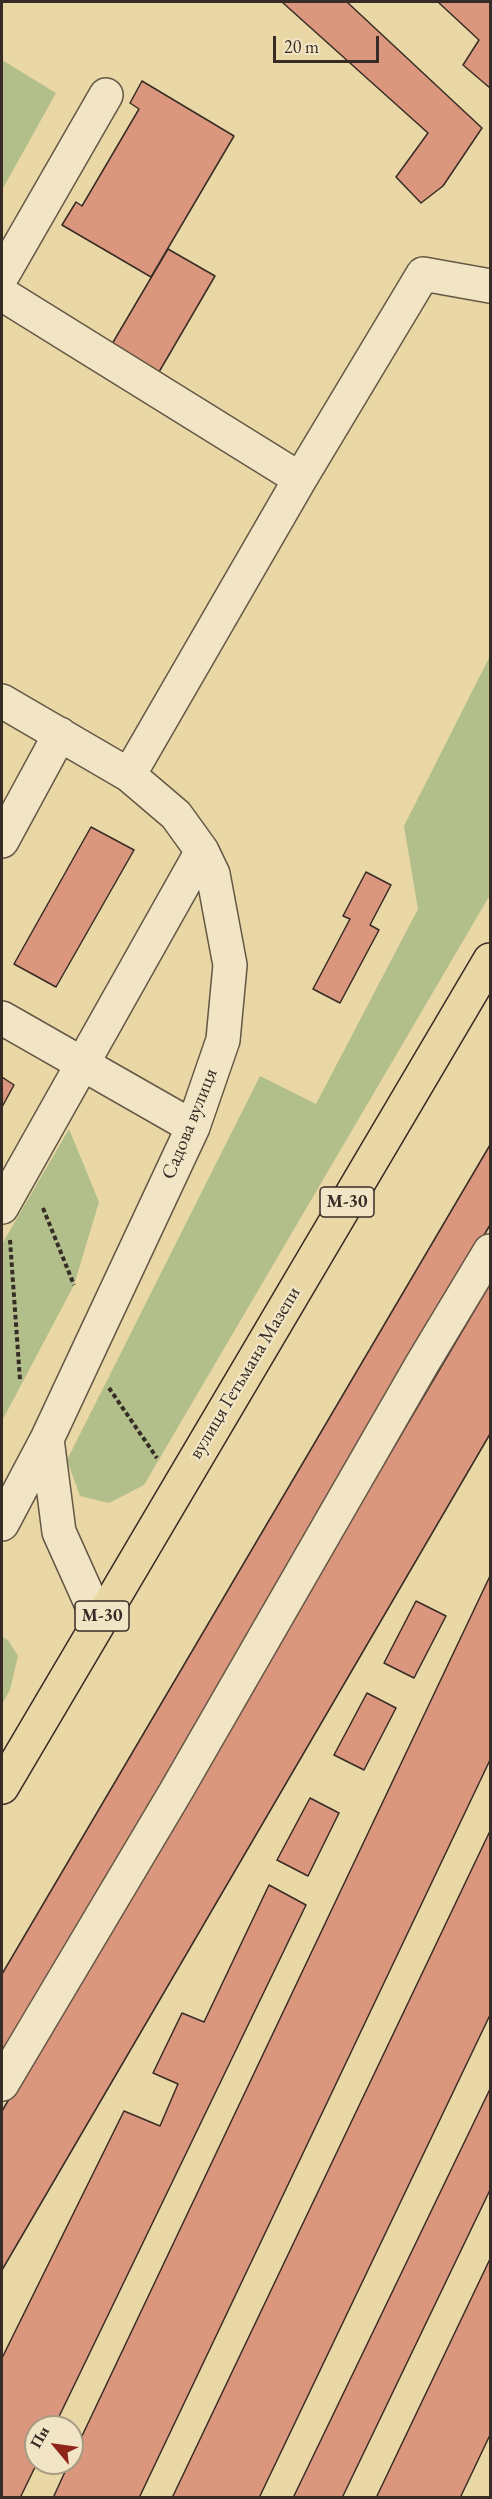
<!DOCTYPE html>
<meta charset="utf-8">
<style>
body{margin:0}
#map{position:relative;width:492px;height:2499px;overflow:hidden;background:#e9d7a6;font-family:"EB Garamond",serif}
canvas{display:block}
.frame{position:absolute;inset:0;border:3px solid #372c25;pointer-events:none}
.north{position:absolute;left:24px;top:2415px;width:60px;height:60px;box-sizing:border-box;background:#f1e5c5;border:2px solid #a79b85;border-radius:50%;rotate:299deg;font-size:16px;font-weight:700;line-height:24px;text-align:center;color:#372c25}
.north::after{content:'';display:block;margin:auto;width:21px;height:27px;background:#8f2418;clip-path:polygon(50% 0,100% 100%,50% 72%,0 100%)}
.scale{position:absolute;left:273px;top:36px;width:106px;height:27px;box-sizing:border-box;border:3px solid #372c25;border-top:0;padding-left:8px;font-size:18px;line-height:21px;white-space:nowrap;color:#372c25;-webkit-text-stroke:4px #f1e5c5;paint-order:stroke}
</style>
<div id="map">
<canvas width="492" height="2499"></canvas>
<div class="frame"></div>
<div class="north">Пн</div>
<div class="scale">20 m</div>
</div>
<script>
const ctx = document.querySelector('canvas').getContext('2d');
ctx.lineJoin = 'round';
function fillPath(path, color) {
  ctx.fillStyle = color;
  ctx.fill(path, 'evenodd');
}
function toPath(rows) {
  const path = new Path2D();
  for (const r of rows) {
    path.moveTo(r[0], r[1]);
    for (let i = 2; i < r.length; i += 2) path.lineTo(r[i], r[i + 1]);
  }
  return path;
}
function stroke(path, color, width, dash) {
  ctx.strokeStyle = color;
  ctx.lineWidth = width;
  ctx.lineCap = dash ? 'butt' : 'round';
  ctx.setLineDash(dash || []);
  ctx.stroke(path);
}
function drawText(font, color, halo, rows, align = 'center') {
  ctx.font = font + ' "EB Garamond",serif';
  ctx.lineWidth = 4.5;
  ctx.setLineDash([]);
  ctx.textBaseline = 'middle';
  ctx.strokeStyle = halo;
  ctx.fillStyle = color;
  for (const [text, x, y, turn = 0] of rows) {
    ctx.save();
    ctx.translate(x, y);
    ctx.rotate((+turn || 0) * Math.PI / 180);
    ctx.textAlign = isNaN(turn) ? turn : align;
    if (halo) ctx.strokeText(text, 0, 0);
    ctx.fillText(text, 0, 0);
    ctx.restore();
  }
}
const green = toPath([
 [2,60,56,93,2,190],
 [490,656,490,895,144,1485,109,1503,80,1496,67,1460,260,1076,316,1104,418,909,404,826],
 [69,1129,99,1202,74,1285,2,1421,2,1244],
 [2,1637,8,1640,18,1656,10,1690,2,1704]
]);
const building = toPath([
 [282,2,347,2,482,128,443,186,421,203,396,177,428,133,282,2],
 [438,2,490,2,490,88,463,65,479,40,438,2],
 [142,81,234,136,151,277,62,225,76,202,82,206,139,109,130,103,142,81],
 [168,249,215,276,159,372,112,344,168,249],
 [91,827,134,850,56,987,14,964,91,827],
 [366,872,391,885,370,925,379,930,340,1003,313,989,350,919,343,916,366,872],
 [2,1077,14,1085,2,1107,2,1077],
 [490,1145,490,1225,2,2056,2,1974,490,1145],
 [490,1284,490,1434,2,2270,2,2111,490,1284],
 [490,1576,490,1760,139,2498,53,2498,69,2463,72,2463,72,2457,490,1576],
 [416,1601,446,1616,414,1678,384,1663,416,1601],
 [367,1693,396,1708,364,1770,334,1755,367,1693],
 [310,1798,339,1813,308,1876,277,1860,310,1798],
 [490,1831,490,2015,259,2498,172,2498,490,1831],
 [269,1885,306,1905,54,2427,36,2427,37,2463,20,2498,2,2498,2,2358,124,2111,160,2126,178,2084,153,2073,182,2013,204,2022,269,1885],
 [490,2089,490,2190,342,2498,293,2498,490,2089],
 [490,2259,490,2435,460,2498,376,2498,490,2259]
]);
const path = toPath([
 [43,1208,74,1285],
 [10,1240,20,1380],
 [109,1388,157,1458]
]);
const minor = toPath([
 [2,276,106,95],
 [2,294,300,479],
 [2,701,129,775,176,815,202,851,213,874,230,965,223,1040,193,1127,47,1439,59,1532,99,1621],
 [129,775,300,479,423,274,490,286],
 [2,841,60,734],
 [2,1018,193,1127],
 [2,1207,202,851],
 [2,1524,47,1439],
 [2,2084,175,1793,422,1364,490,1251]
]);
const highway = toPath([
 [2,1787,490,960]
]);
const shields = [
 [347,1202,54],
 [102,1616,54]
];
const shieldNames = [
 ["М-30",347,1202],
 ["М-30",102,1616]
];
const streetNames = [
 ["Садова вулиця",190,1124,-68],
 ["вулиця Гетьмана Мазепи",245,1373,-59]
];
fillPath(green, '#b2bf8a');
fillPath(building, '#db977e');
stroke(building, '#372c25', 1.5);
stroke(minor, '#645745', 36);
stroke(highway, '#372c25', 36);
stroke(path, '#372c25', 4, [4.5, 3]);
stroke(minor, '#f1e5c5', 33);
stroke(highway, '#e9d7a6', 33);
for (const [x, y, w] of shields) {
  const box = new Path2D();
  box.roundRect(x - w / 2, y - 15, w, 30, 4.5);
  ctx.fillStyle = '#f1e5c5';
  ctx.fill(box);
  stroke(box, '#372c25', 1.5);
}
drawText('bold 18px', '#372c25', null, shieldNames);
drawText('20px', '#372c25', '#f1e5c5', streetNames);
</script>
